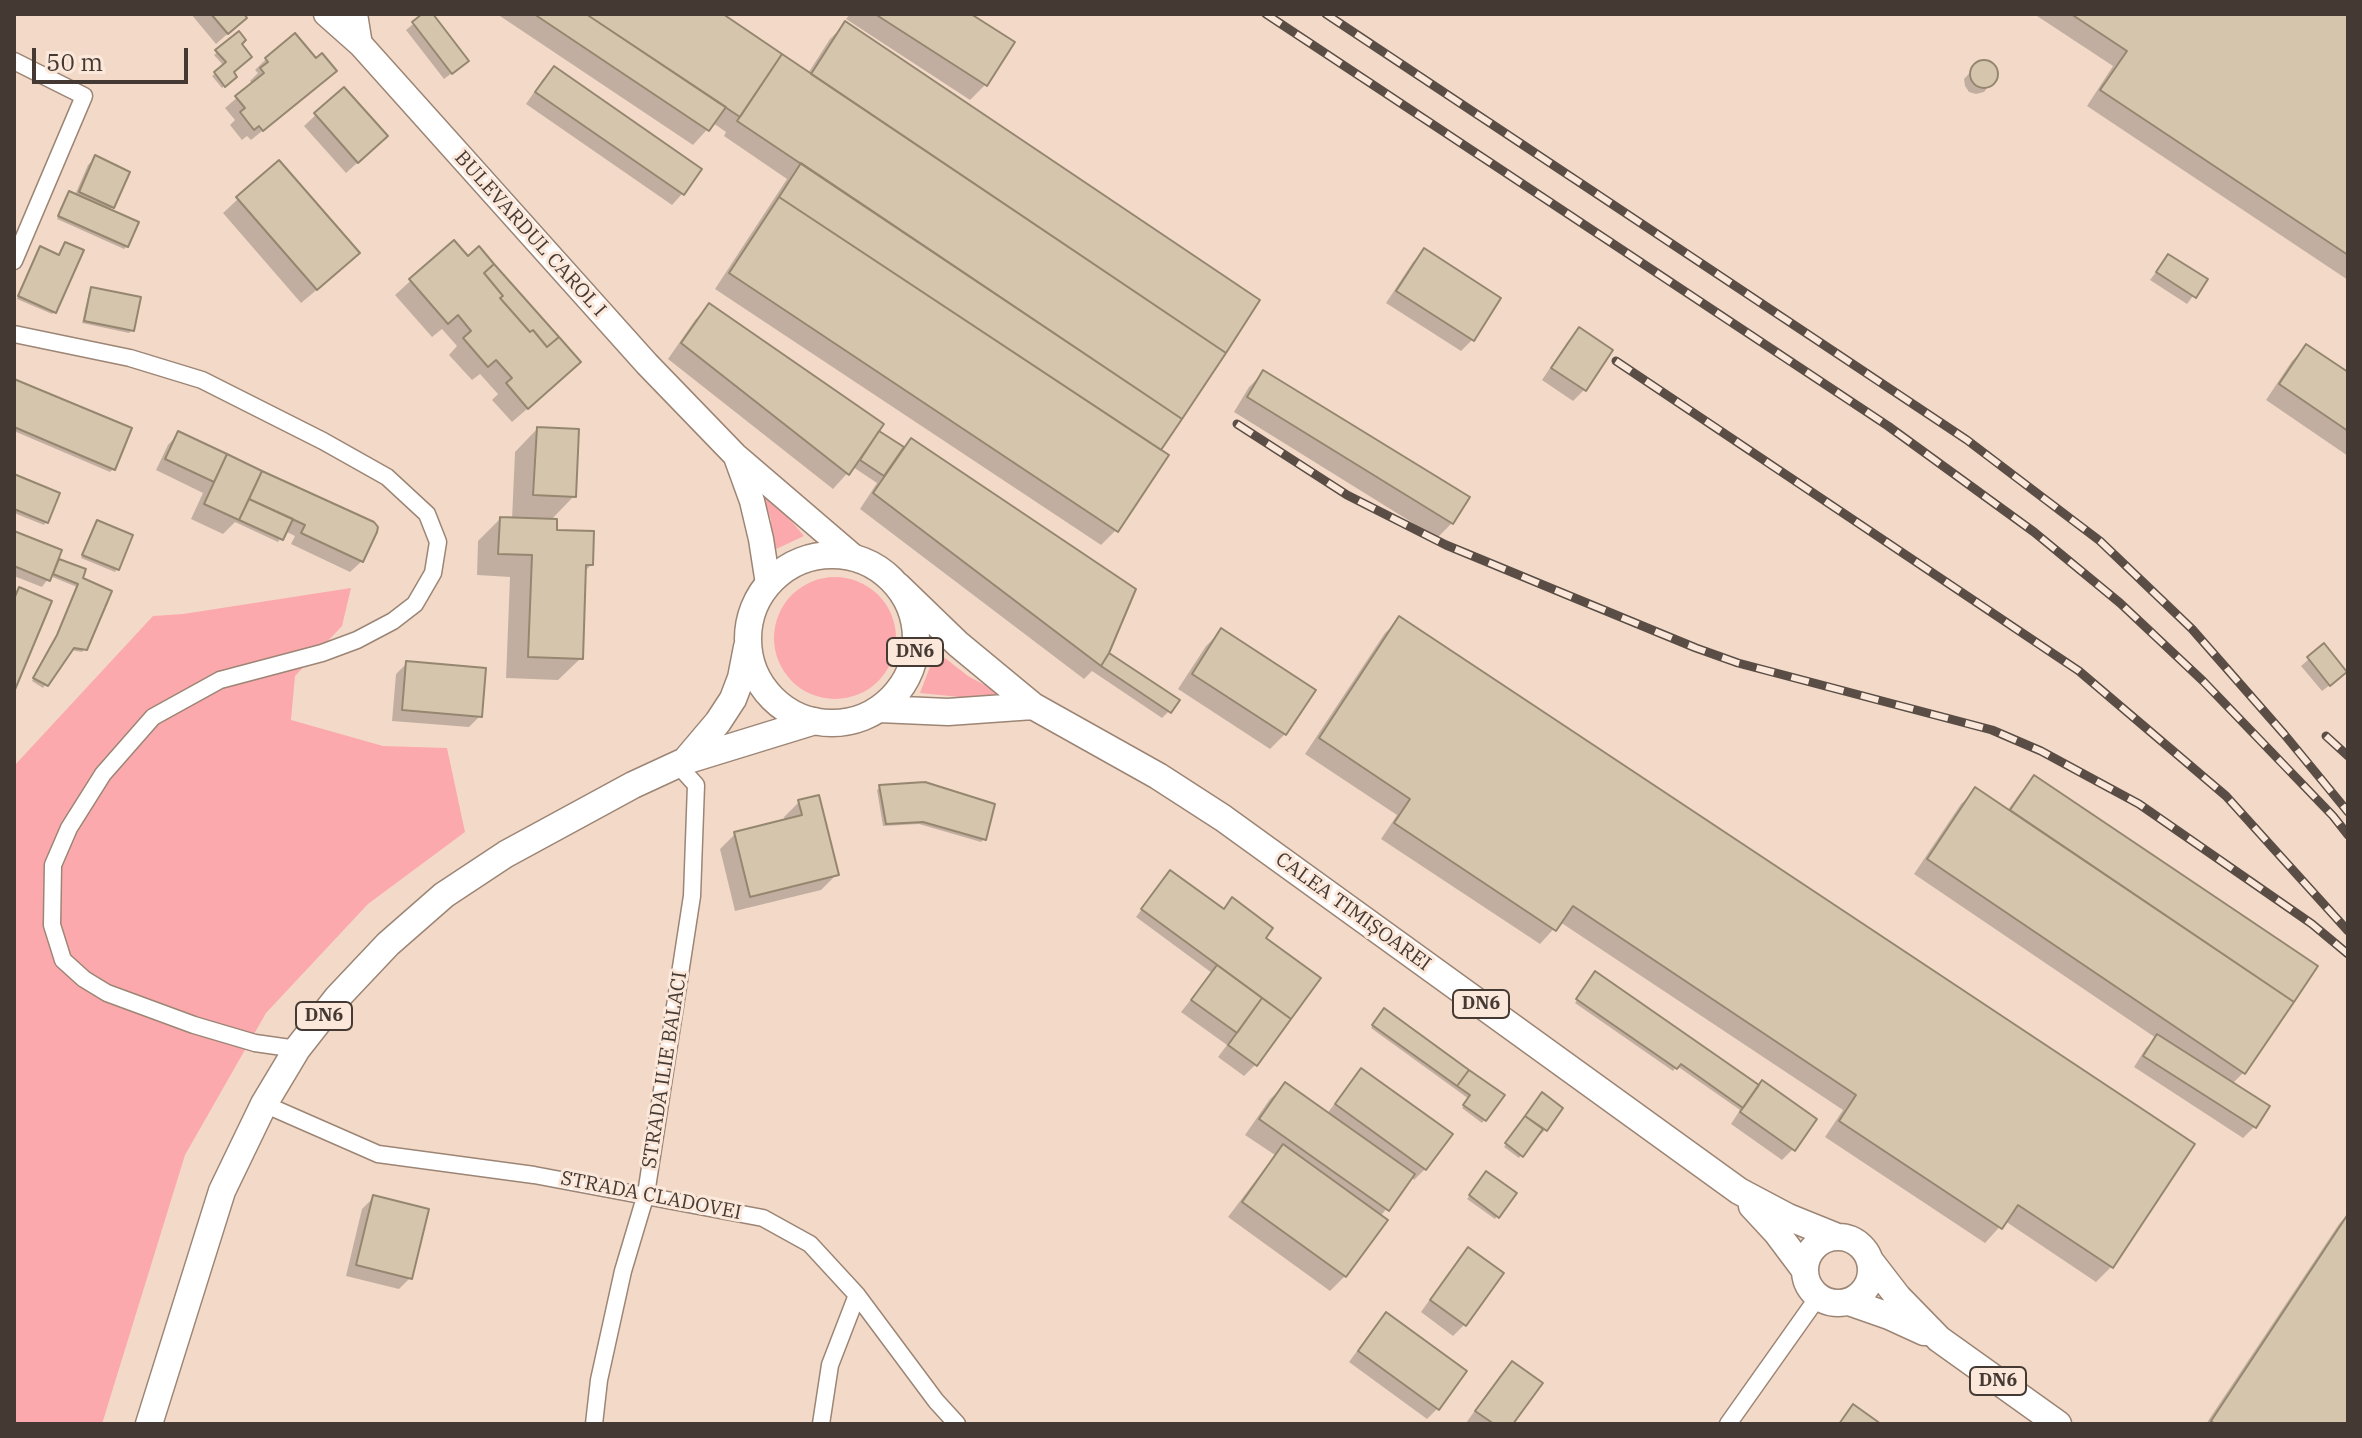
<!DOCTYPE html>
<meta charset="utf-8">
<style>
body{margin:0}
#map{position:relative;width:2362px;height:1438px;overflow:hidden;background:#f3dac8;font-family:"IBM Plex Serif",serif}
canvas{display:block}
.frame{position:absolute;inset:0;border:16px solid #443a33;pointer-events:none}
.scale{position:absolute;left:32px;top:48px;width:156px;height:36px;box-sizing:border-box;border:4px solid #443a33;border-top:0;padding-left:10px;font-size:24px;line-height:28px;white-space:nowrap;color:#443a33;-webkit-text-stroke:6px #fce8da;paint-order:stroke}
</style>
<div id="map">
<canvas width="2362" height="1438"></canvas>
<div class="frame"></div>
<div class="scale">50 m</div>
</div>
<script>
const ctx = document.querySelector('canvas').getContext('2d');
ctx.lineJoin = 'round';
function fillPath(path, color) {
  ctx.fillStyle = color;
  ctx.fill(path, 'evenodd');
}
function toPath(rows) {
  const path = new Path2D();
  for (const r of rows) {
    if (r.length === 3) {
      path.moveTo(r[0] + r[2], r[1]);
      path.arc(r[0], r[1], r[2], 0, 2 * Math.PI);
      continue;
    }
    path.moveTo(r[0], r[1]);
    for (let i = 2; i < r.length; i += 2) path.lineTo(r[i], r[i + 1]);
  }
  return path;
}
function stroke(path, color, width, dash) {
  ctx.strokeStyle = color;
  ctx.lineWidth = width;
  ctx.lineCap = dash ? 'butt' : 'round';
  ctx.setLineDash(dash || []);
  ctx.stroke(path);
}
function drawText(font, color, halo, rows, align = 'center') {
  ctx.font = font + ' "IBM Plex Serif",serif';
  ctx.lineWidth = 6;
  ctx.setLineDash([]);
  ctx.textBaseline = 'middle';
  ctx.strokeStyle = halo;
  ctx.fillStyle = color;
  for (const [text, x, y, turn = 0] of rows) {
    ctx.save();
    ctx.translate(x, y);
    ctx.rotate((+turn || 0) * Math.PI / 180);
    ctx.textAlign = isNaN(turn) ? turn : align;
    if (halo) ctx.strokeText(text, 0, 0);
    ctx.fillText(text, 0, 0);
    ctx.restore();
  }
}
const green = toPath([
 [759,483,804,536,772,551,771,520],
 [835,638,61],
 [351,588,342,626,295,676,291,720,383,746,447,748,465,832,368,904,266,1013,185,1155,102,1424,14,1424,14,766,153,616,183,614],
 [936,651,968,676,1018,703,920,693]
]);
const shadow = toPath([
 [191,14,245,14,233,29,216,44],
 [425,14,430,14,460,67,444,79,406,30],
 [497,14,718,14,807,75,830,39,845,24,1159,451,1116,530,1101,545,715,289,787,179,724,136,726,132,713,123,693,145],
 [850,14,967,14,1012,43,985,85,970,100,846,19],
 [2034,14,2348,14,2348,280,2087,106,2113,66],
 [239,34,240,44,231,72,235,76,222,88,212,76,224,66,214,55],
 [266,59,323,82,251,140,247,136,242,140,230,125,235,120,225,108,253,84,250,81,258,73,255,70],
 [1984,62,1991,64,1996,70,1996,77,1984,92,1976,94,1969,92,1965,86,1964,79,1977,65],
 [554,68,682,194,672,205,526,104,543,79],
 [343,89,375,147,346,173,304,126],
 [95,158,112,207,108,210,127,246,124,249,57,219,67,196,70,193,75,195,88,165],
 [238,199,343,268,301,303,223,213],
 [453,242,564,377,512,422,492,400,498,394,480,374,472,380,449,355,457,346,442,329,432,337,395,295],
 [65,244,54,312,52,314,17,299,38,252,58,257],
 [1424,251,1498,298,1472,340,1461,351,1386,303,1413,262],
 [2168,256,2205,280,2187,304,2150,280],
 [92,289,132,330,129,333,82,323,89,292],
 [710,305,873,440,902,449,911,441,1108,652,1169,711,1162,718,1092,671,1084,679,860,509,877,483,853,467,833,489,668,359,695,320],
 [1579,330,1611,351,1584,390,1573,401,1542,380,1568,341],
 [2307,346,2348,375,2348,456,2266,400,2292,361],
 [1264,372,1452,523,1437,538,1234,412,1249,387],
 [14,381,113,469,110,472,14,431],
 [537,429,574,496,550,521,555,531,591,565,584,572,581,658,558,680,506,678,510,577,477,575,478,541,500,519,512,519,515,452],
 [178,434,373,524,362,561,350,572,291,544,295,536,285,531,278,542,235,522,223,534,191,519,203,493,156,470,168,445],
 [14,477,46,522,44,525,14,513],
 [97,523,117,569,115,572,81,558],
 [14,533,53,567,60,561,80,579,85,648,82,652,70,650,43,688,32,681,55,640,77,587,50,576,42,587,14,576],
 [1400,619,2192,1145,2111,1267,2096,1282,2005,1221,1985,1243,1825,1137,1843,1110,1560,922,1540,944,1381,839,1397,815,1305,754,1385,633],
 [1221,631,1285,734,1270,749,1178,689,1206,646],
 [2324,646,2338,679,2322,691,2301,666],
 [407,663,480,716,469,727,392,721,396,674],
 [2034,778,2315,967,2244,1072,2232,1084,2254,1127,2243,1138,2134,1067,2146,1048,2156,1038,1914,874,1961,804,1976,790,2007,811,2020,793],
 [880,787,984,839,981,842,919,824,883,826,877,790],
 [799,802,836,875,821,890,735,911,720,849,735,834,785,821,784,817],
 [1164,879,1223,910,1232,900,1263,939,1318,979,1255,1065,1244,1076,1218,1057,1227,1045,1181,1012,1212,973,1136,917],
 [1593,977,1793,1149,1782,1160,1731,1124,1740,1110,1677,1066,1673,1071,1575,1003],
 [1381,1014,1502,1096,1482,1123,1462,1108,1469,1099,1371,1028],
 [1361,1070,1425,1169,1414,1180,1411,1177,1380,1217,1345,1276,1330,1291,1228,1217,1275,1155,1245,1135,1270,1099,1285,1085,1327,1114,1351,1081],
 [1542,1095,1560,1108,1545,1130,1538,1137,1536,1135,1519,1158,1504,1147],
 [1484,1177,1497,1216,1495,1219,1467,1199],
 [373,1198,410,1278,399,1289,346,1276,362,1209],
 [2348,1214,2348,1424,2206,1424,2339,1224],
 [1469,1250,1464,1325,1453,1336,1421,1312,1458,1260],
 [1386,1315,1438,1408,1427,1419,1349,1362,1375,1326],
 [1512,1363,1511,1424,1466,1423,1501,1374]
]);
const building = toPath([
 [211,14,247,14,245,15,247,18,228,34,211,14],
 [422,14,433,14,469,61,452,74,412,22,422,14],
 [534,14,586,14,726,107,709,131,534,14],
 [586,14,723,14,782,54,740,117,586,14],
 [875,14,971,14,1015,42,987,86,875,14],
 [2071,14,2348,14,2348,255,2100,90,2127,51,2071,14],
 [845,21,1260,300,1226,353,811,74,845,21],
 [239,31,246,40,242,44,252,57,234,72,237,77,225,87,214,72,226,62,215,50,239,31],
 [295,33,316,58,322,53,337,71,263,131,259,126,254,130,240,112,245,108,235,96,264,73,260,68,268,62,265,58,295,33],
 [782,54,1226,353,1182,419,737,121,782,54],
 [1984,74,14],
 [554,66,702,169,684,195,535,92,554,66],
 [344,87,388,136,358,163,314,113,344,87],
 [95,155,130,172,114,208,79,192,95,155],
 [279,160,360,253,317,290,236,197,279,160],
 [801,163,1182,419,1161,450,779,197,801,163],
 [69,191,139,222,128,247,58,216,69,191],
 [779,197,1169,455,1118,532,729,273,779,197],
 [454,240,468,256,479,246,494,264,484,273,503,296,500,298,530,332,533,330,547,347,559,337,581,362,528,409,506,383,512,378,496,360,488,367,463,338,471,331,458,315,448,324,409,279,454,240],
 [65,242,84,250,56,313,18,296,40,246,59,255,65,242],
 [1424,248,1501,298,1474,341,1396,291,1424,248],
 [2168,254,2208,279,2196,298,2156,272,2168,254],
 [494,264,559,337,547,347,533,330,530,332,500,298,503,296,484,273,494,264],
 [91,287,141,297,134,331,84,321,91,287],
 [709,303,884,424,849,475,681,343,709,303],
 [1579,327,1613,350,1586,391,1551,368,1579,327],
 [2306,344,2348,372,2348,431,2279,384,2306,344],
 [1263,370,1470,497,1453,524,1247,397,1263,370],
 [14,379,132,428,115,470,14,427,14,379],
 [537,427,579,429,576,497,533,495,537,427],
 [178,431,227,454,214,482,165,459,178,431],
 [879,431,904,447,884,476,860,460,879,431],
 [911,438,1136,589,1109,653,1101,666,873,493,911,438],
 [227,454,262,471,239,520,204,504,227,454],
 [262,471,374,522,378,527,377,532,363,562,301,533,305,525,249,499,262,471],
 [14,474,60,493,48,523,14,509,14,474],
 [249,499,293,519,283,540,239,520,249,499],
 [500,517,557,519,557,530,594,531,593,565,586,565,583,659,528,657,532,555,498,554,500,517],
 [97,520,133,535,119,570,82,555,97,520],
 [14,531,62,550,50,581,14,566,14,531],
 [59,559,86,569,83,578,112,591,87,650,74,648,48,686,33,678,57,635,78,584,53,574,59,559],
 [19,587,52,601,14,692,14,599,19,587],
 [1399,616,2195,1144,2113,1268,2018,1205,2002,1229,1839,1121,1856,1095,1573,906,1556,931,1394,823,1410,799,1319,738,1399,616],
 [1221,628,1316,690,1286,735,1192,674,1221,628],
 [2324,643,2347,672,2330,686,2307,657,2324,643],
 [1109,653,1180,700,1171,713,1101,666,1109,653],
 [406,661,486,668,482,717,402,710,406,661],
 [2034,775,2318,966,2294,1002,2010,810,2034,775],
 [925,782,995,804,986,840,923,822,886,824,879,785,925,782],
 [1975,787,2294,1002,2245,1074,1927,859,1975,787],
 [819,795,839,875,750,897,734,832,802,815,798,800,819,795],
 [1170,870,1224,909,1232,897,1273,928,1266,938,1321,978,1291,1019,1141,909,1170,870],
 [1217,965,1262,998,1237,1033,1191,1000,1217,965],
 [1595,971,1759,1085,1743,1108,1681,1064,1677,1069,1576,999,1595,971],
 [1262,998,1291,1019,1257,1066,1228,1045,1262,998],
 [1384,1008,1469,1070,1457,1086,1372,1025,1384,1008],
 [2157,1034,2270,1106,2256,1128,2143,1056,2157,1034],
 [1361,1068,1453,1134,1426,1170,1335,1104,1361,1068],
 [1469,1070,1505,1095,1486,1121,1463,1105,1470,1095,1457,1086,1469,1070],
 [1762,1080,1817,1119,1795,1151,1740,1112,1762,1080],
 [1285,1082,1415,1174,1389,1211,1259,1119,1285,1082],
 [1542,1092,1563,1108,1547,1131,1525,1116,1542,1092],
 [1525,1116,1543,1129,1523,1157,1505,1143,1525,1116],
 [1283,1144,1388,1220,1346,1277,1242,1202,1283,1144],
 [1486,1171,1517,1193,1499,1218,1469,1195,1486,1171],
 [373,1195,429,1209,412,1279,356,1265,373,1195],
 [2348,1214,2348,1424,2215,1424,2211,1421,2348,1214],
 [1468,1247,1504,1273,1466,1326,1430,1300,1468,1247],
 [1386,1312,1467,1371,1439,1410,1358,1351,1386,1312],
 [1512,1361,1543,1383,1513,1424,1494,1424,1475,1411,1512,1361],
 [1853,1404,1881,1424,1839,1424,1853,1404]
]);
const minor = toPath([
 [14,61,84,96,14,261],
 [14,334,130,358,202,380,323,441,387,477,427,514,438,542,433,573,415,604,393,621,357,640,322,653,220,680,153,717,103,774,69,828,53,865,52,925,63,960,84,979,107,993,194,1025,255,1043,297,1049],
 [264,1104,378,1154,534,1175,763,1218,810,1244,857,1295,936,1401,957,1424],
 [594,1424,599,1380,623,1271,646,1194,692,896,696,785,678,765],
 [821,1424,830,1365,857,1295],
 [1728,1424,1818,1297]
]);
const tertiary = toPath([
 [356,14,361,45]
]);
const secondary = toPath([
 [326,14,361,45,647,364,735,455,854,557],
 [736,457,752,501,761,539,768,584]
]);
const primary = toPath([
 [832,639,84],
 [898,586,958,644,1033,706,1158,776,1223,818,1739,1191,1788,1217,1835,1236],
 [879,709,948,712,1033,706],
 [685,761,718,722,733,699,741,678,747,647],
 [1752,1206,1777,1233,1804,1269],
 [1838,1270,33],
 [1871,1262,1898,1297,1939,1339,2058,1424],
 [1849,1302,1889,1316,1924,1332],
 [149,1424,222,1191,264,1104,297,1049,337,998,388,944,444,895,506,854,633,785,685,761,815,721]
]);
const rail = toPath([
 [1266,14,1888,426,2034,532,2120,603,2203,681,2333,816,2348,835],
 [1326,14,1967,440,2100,541,2192,629,2284,734,2348,812],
 [1616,361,2079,671,2226,796,2348,931],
 [1237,424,1347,495,1446,545,1696,648,1738,663,1992,730,2041,751,2139,804,2312,924,2348,954],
 [2326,736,2348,756]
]);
const shields = [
 [915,652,56],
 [1481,1004,56],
 [324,1016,56],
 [1998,1381,56]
];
const shieldNames = [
 ["DN6",915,652],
 ["DN6",1481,1004],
 ["DN6",324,1016],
 ["DN6",1998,1381]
];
const streetNames = [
 ["BULEVARDUL CAROL I",530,234,48],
 ["CALEA TIMIȘOAREI",1353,912,36],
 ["STRADA ILIE BALACI",665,1070,-81],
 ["STRADA CLADOVEI",651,1196,11]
];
fillPath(green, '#fba9ad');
fillPath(shadow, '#0003');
fillPath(building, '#d5c5ad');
stroke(building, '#958670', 2);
stroke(minor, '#9c8575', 19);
stroke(tertiary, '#9c8575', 25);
stroke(secondary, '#9c8575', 27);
stroke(primary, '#9c8575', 29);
stroke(minor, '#fff', 16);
stroke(tertiary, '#fff', 22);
stroke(secondary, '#fff', 24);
stroke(primary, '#fff', 26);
stroke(rail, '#594d45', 9);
stroke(rail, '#fce8da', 6, [18]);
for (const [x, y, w] of shields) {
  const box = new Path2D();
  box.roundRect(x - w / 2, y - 14, w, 28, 6);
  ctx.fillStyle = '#fce8da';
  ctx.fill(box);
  stroke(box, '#443a33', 2);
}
drawText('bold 18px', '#443a33', null, shieldNames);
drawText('20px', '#443a33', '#fce8da', streetNames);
</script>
